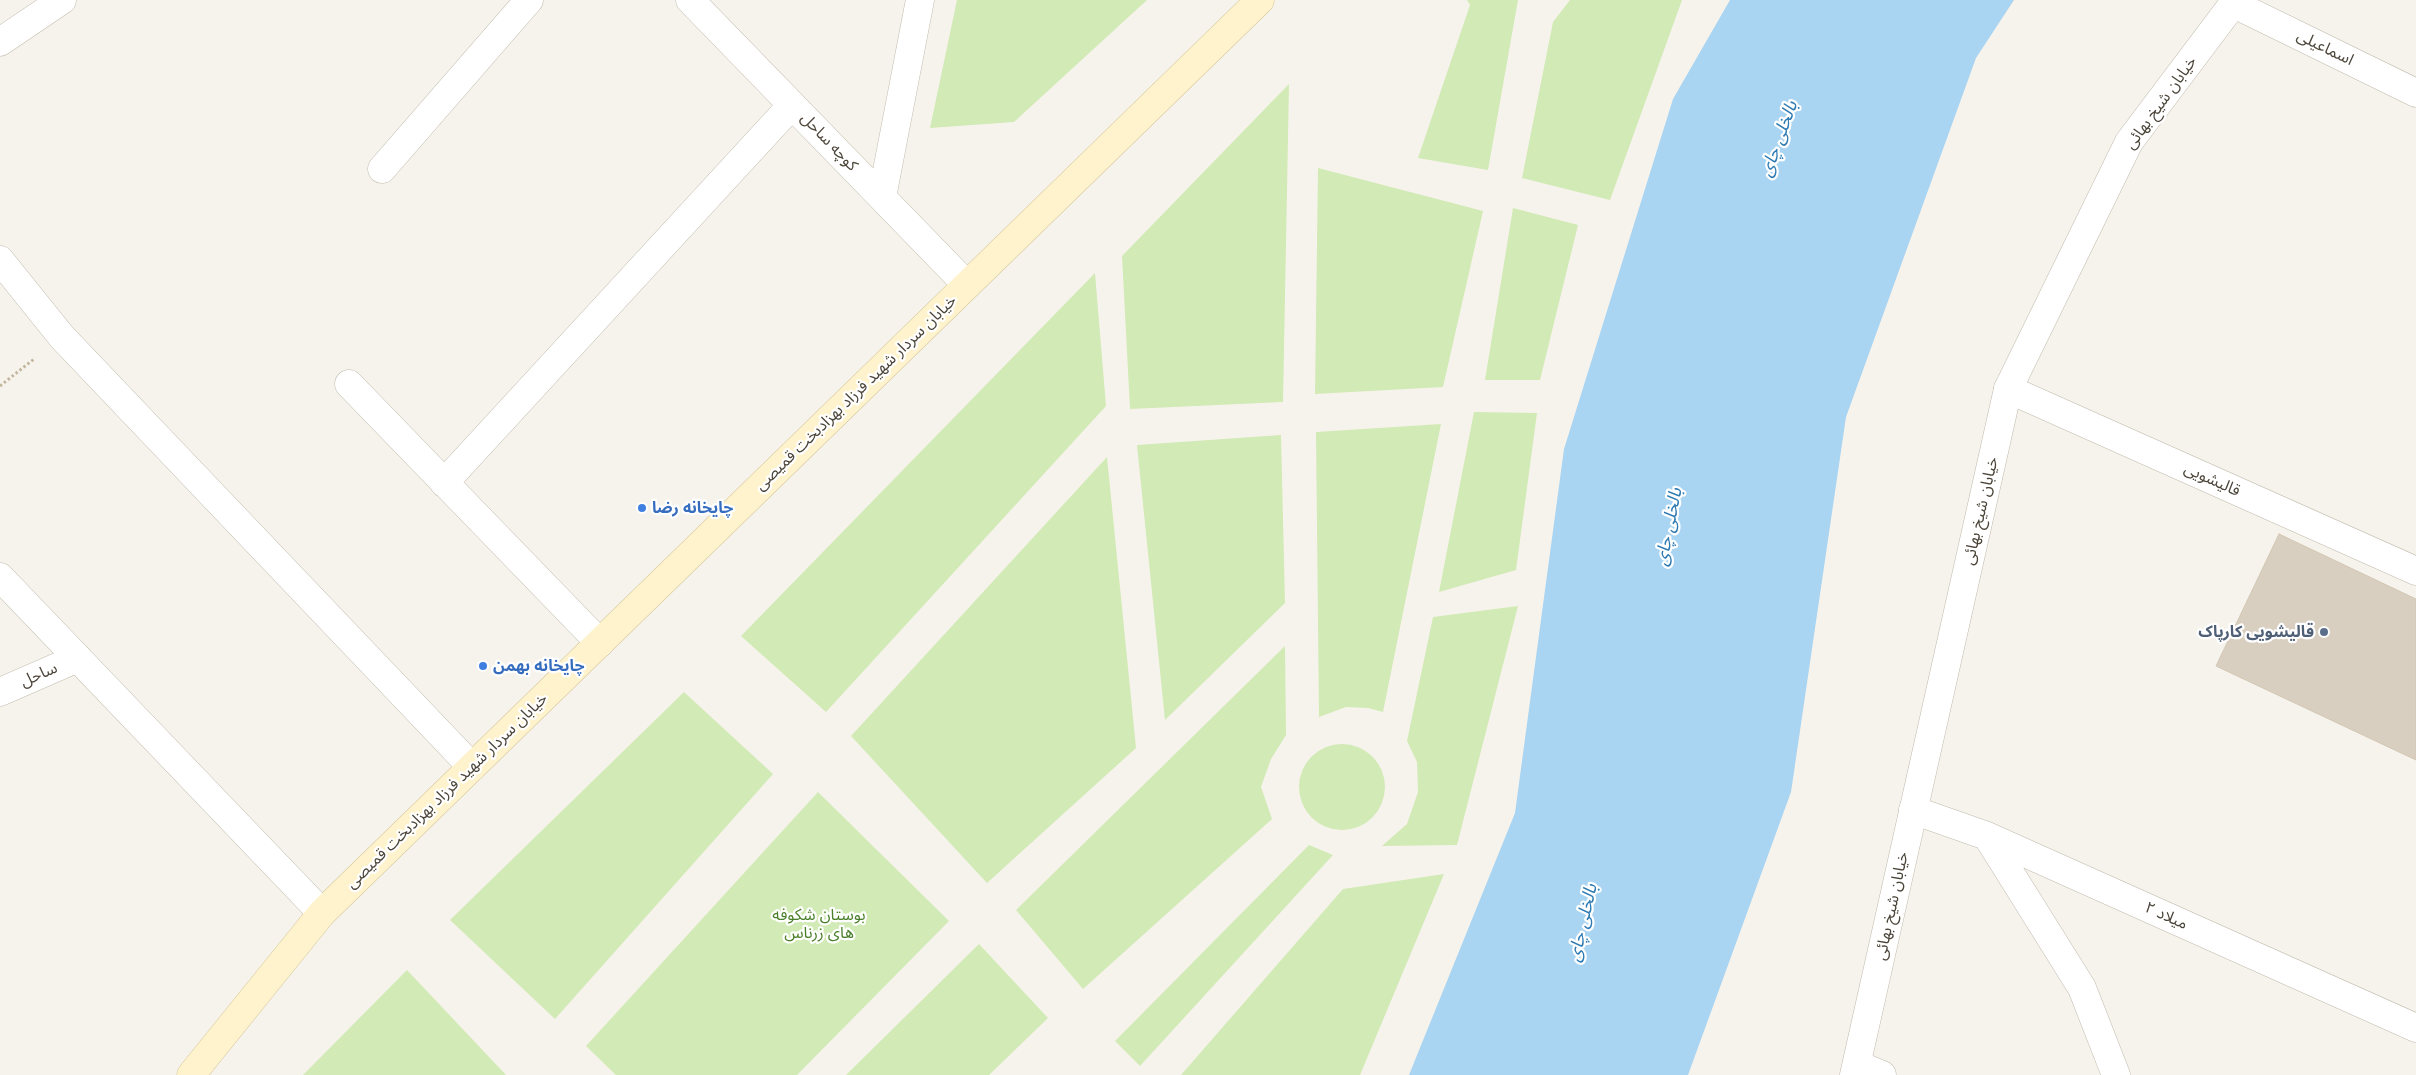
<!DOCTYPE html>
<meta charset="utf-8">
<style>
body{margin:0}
canvas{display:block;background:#f6f3ec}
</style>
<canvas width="2416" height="1075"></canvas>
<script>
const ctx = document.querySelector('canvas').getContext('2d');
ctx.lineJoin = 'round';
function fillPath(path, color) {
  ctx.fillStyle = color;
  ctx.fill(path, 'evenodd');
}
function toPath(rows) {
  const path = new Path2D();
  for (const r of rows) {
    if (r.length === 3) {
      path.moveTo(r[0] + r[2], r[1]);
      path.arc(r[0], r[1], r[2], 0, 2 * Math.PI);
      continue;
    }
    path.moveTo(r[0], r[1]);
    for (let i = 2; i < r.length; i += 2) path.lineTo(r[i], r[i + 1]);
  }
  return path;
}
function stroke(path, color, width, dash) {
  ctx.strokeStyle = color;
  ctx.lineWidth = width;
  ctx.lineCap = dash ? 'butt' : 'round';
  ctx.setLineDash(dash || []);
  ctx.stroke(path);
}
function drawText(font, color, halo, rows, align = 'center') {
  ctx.font = font + ' "Open Sans","Noto Sans Arabic",sans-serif';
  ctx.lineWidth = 4.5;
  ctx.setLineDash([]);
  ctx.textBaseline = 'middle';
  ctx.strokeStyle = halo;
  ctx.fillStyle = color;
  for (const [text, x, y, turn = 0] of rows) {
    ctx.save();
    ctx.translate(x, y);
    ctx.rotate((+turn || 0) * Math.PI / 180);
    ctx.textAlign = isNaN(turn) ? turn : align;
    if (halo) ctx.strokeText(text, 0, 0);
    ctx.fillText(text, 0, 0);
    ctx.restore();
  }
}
const green = toPath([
 [957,0,1147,0,1014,122,930,128],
 [1467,0,1518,0,1488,170,1418,158,1470,5],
 [1570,0,1682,0,1610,200,1522,178,1553,22],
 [1289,84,1283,402,1130,409,1122,256],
 [1318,168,1483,211,1443,387,1315,394],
 [1513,208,1578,225,1540,380,1485,380],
 [1095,273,1106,406,826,712,741,636],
 [1474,412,1537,413,1516,570,1439,592],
 [1441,424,1383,712,1368,708,1346,707,1319,717,1316,432],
 [1281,435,1285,603,1165,720,1137,445],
 [1107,457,1136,748,987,883,851,736],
 [1518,606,1457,845,1382,846,1407,824,1418,792,1417,762,1407,741,1433,617],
 [1285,646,1286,735,1271,759,1261,787,1272,819,1083,989,1016,910],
 [684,692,773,774,555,1019,450,920],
 [1342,787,43],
 [818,792,949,921,797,1075,616,1075,586,1046],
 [1309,845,1333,855,1140,1066,1115,1041],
 [1444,874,1360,1075,1181,1075,1343,889],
 [979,944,1048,1018,989,1075,846,1075],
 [407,970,506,1075,303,1075]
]);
const water = toPath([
 [1730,0,2014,0,1976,58,1846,417,1791,792,1688,1075,1409,1075,1515,813,1564,449,1673,99]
]);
const building = toPath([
 [2279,534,2416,599,2416,760,2216,666,2279,534]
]);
const path = toPath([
 [0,386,34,359]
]);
const minor = toPath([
 [690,0,967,285],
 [2234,4,2416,93],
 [0,42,62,0],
 [382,169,529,0],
 [882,197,920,0],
 [0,260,62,337,472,767],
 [349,384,600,643],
 [2008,389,2416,571],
 [444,483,792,105],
 [0,577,322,913],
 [0,692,78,658],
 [1913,810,1987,836,2416,1028],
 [1987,836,2082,988,2116,1075],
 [1858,1065,1882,1075]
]);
const tertiary = toPath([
 [1854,1075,2008,389,2129,142,2236,0]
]);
const secondary = toPath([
 [191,1075,322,913,1260,0]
]);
const markers = [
 [642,508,5,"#3f7fe0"],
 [2324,632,5,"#5c6f8a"],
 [483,666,5,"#3f7fe0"]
];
const streetNames = [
 ["اسماعیلی",2325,48,26],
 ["خیابان شیخ بهائی",2161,103,-54],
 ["کوچه ساحل",829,142,46],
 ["خیابان سردار شهید فرزاد بهزاد‌بخت قمیصی",856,393,-44],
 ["قالیشویی",2212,480,24],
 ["خیابان شیخ بهائی",1981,511,-77],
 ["ساحل",39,675,-24],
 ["خیابان سردار شهید فرزاد بهزاد‌بخت قمیصی",447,791,-44],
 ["خیابان شیخ بهائی",1892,906,-78],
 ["میلاد ۲",2166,916,24]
];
const shopNames = [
 ["چایخانه رضا",652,508],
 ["چایخانه بهمن",493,666]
];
const serviceNames = [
 ["قالیشویی کارپاک",2314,632]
];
const parkNames = [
 ["بوستان شکوفه",819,915],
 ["های زرناس",819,933]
];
const waterNames = [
 ["بالخلی چای",1779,139,-70],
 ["بالخلی چای",1669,527,-79],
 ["بالخلی چای",1583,923,-77]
];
fillPath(green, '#d2eab5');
fillPath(water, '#a9d4f2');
fillPath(building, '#d8cfc1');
stroke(building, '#d3c7b4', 1);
stroke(minor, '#c2bbae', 29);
stroke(tertiary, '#c2bbae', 29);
stroke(secondary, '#d6c79b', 29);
stroke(path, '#c4b79f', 3, [2.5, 2.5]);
stroke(minor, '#fff', 28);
stroke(tertiary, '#fff', 28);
stroke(secondary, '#fff3cd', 28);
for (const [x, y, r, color] of markers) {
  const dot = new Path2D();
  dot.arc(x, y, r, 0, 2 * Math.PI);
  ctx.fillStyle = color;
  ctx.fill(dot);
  stroke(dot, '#fff', 2);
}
drawText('16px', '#4b4439', '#fff', streetNames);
drawText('bold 16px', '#366cbe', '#fff', shopNames, 'left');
drawText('bold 16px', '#4e5e75', '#fff', serviceNames, 'right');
drawText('16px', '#4a7f2a', '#fff', parkNames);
drawText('italic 18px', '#2e7ab2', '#fff', waterNames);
</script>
